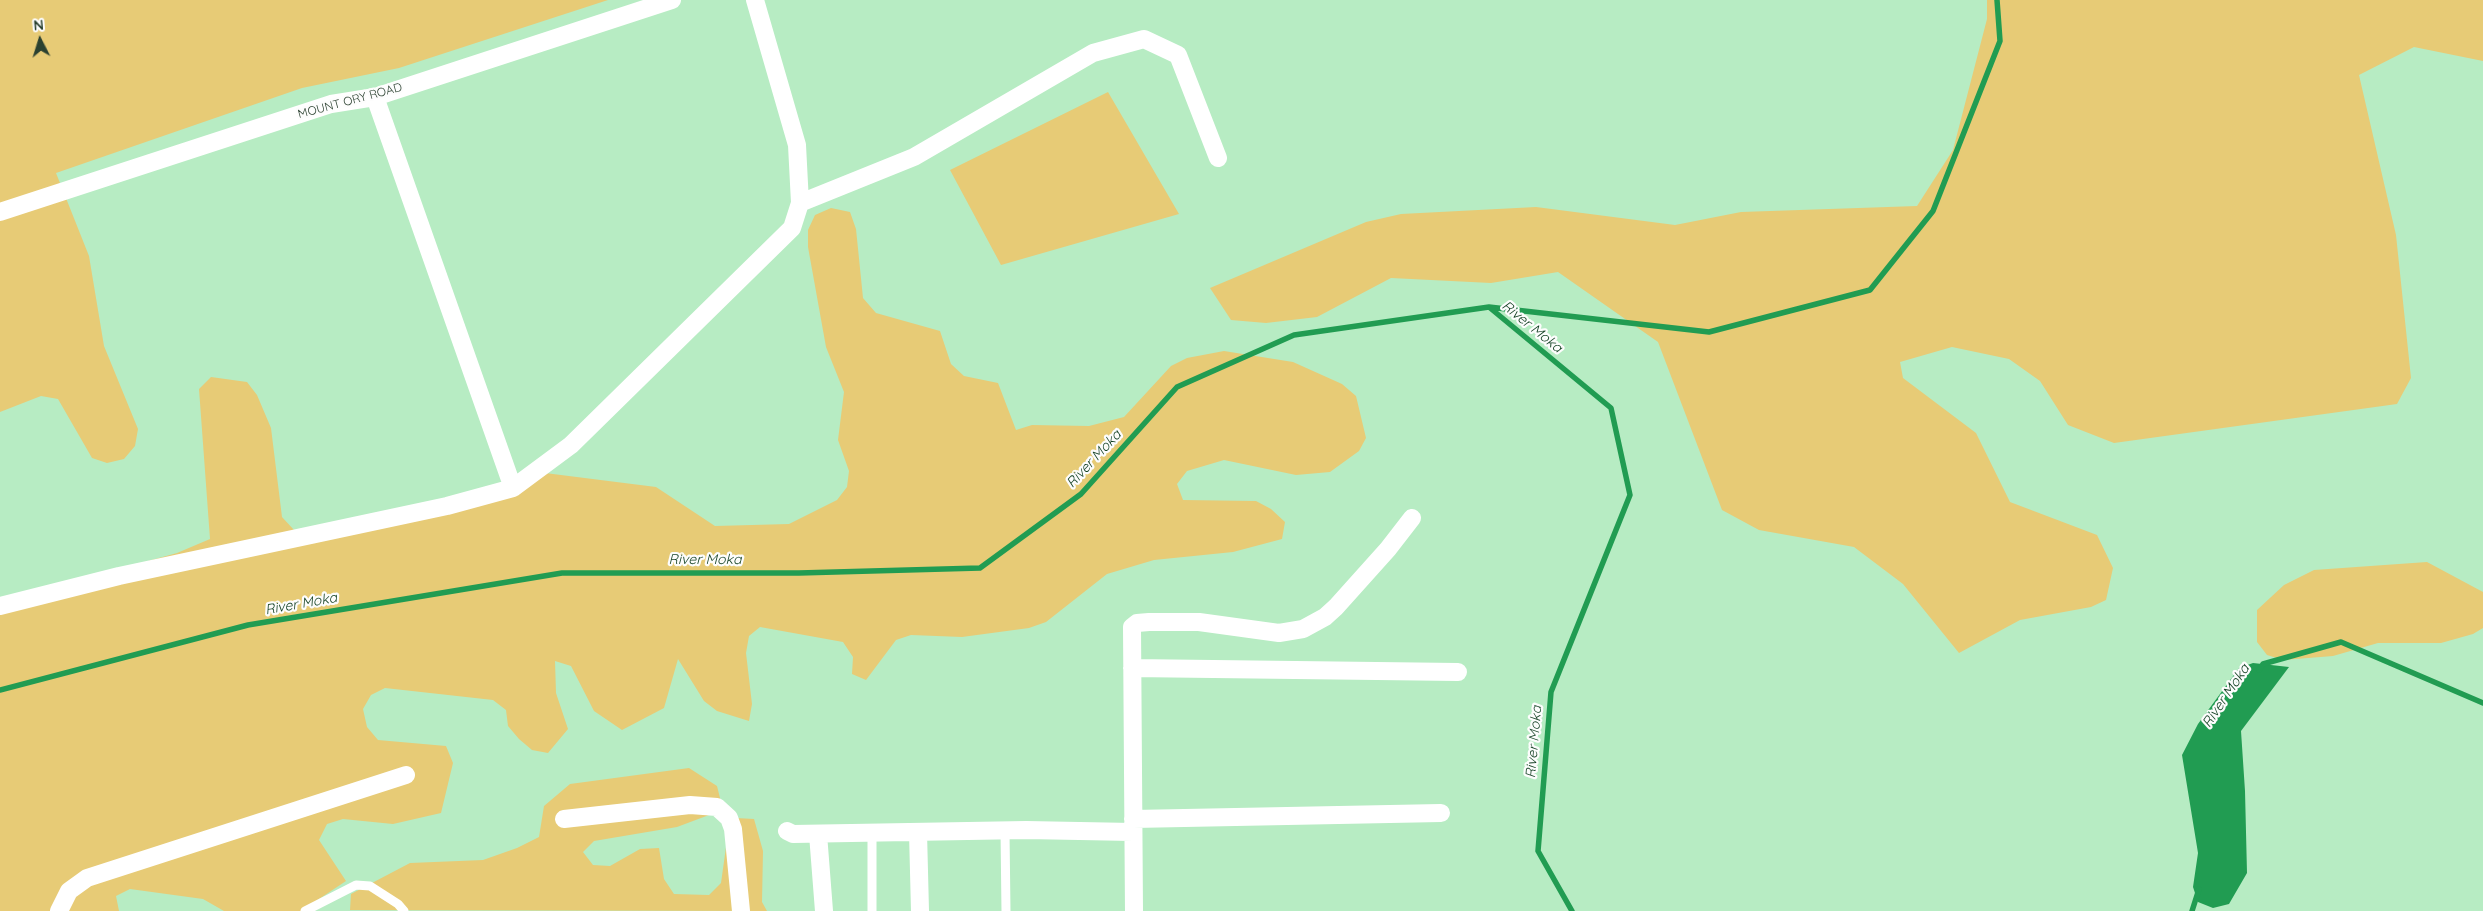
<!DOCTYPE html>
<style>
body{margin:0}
#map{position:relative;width:2483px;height:911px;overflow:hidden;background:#b7ecc3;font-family:Quicksand,sans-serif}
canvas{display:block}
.north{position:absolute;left:15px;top:15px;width:50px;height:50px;-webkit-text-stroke:4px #fdfdfd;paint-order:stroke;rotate:355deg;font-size:14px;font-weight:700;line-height:20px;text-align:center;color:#2b4130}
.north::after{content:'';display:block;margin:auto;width:18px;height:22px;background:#2b4130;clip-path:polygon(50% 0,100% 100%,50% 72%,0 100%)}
</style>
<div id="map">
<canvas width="2483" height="911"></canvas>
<div class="north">N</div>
</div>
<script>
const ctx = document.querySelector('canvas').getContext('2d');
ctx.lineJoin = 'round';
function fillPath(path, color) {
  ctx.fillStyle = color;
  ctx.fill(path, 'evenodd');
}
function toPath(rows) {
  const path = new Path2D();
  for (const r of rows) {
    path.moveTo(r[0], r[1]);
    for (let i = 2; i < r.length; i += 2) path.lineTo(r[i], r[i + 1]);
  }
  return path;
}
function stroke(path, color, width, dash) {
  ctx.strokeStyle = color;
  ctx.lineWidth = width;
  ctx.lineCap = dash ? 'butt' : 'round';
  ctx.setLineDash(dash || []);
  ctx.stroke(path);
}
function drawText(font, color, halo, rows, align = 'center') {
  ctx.font = font + ' Quicksand,sans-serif';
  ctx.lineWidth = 4.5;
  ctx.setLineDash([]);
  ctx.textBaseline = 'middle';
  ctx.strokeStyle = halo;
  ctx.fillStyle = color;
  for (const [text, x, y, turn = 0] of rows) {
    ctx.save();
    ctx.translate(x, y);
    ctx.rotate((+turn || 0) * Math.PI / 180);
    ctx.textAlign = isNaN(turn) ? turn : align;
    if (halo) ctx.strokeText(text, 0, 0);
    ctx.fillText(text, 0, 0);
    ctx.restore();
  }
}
const green = toPath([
 [0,0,608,0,399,68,302,88,56,173,89,256,104,346,138,429,135,446,124,459,107,463,92,458,58,399,41,396,0,412],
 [1987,0,2483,0,2483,61,2414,47,2359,75,2396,235,2411,378,2397,404,2114,443,2068,425,2040,381,2009,359,1952,347,1900,362,1903,378,1976,433,2010,502,2097,535,2113,568,2106,600,2091,607,2020,620,1959,653,1903,584,1854,547,1759,530,1722,510,1658,342,1558,272,1491,283,1391,278,1317,317,1266,323,1231,320,1210,288,1366,222,1401,214,1536,207,1675,225,1741,212,1917,206,1953,150,1987,19],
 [1108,92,1179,214,1001,265,950,170],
 [831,208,850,212,856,229,863,298,876,313,940,331,951,364,964,376,998,383,1016,430,1032,425,1089,426,1124,417,1171,366,1187,358,1224,351,1293,362,1342,384,1356,396,1366,438,1359,451,1330,472,1296,475,1224,460,1187,471,1177,484,1183,500,1256,501,1271,509,1285,522,1282,539,1233,552,1154,560,1107,574,1046,622,1029,628,962,637,911,635,896,640,866,680,852,674,853,657,843,642,760,627,749,636,746,653,752,704,749,721,717,711,704,701,678,659,664,708,622,730,594,711,571,666,555,661,556,693,568,729,548,753,532,750,519,739,508,726,506,710,493,700,385,688,371,695,363,709,367,727,378,740,446,746,453,763,441,813,393,824,343,819,327,824,319,840,346,881,301,911,224,911,203,899,130,889,116,896,119,911,0,911,0,602,177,553,210,539,199,389,211,377,247,382,257,395,271,428,282,517,294,530,383,519,545,473,656,487,715,526,789,524,837,500,847,487,849,471,838,440,844,392,826,347,808,247,808,230,815,215],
 [2427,562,2483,592,2483,628,2473,634,2441,643,2378,643,2333,656,2283,660,2267,655,2257,642,2257,610,2284,585,2314,570],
 [689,768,717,786,721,802,709,815,677,827,594,841,583,852,593,865,610,866,640,849,659,848,664,879,674,894,709,895,721,883,728,833,736,818,754,819,763,851,762,902,767,911,350,910,351,894,410,863,483,860,517,848,539,837,544,806,570,784]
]);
const water = toPath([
 [2253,663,2289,667,2241,731,2245,791,2247,873,2229,904,2213,908,2198,902,2193,887,2198,853,2182,755,2198,724,2239,668]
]);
const stream = toPath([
 [1489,307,1709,332,1870,290,1933,211,2000,41,1997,0],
 [2259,670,2263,664,2341,642,2483,703],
 [0,690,248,625,562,573,799,573,980,568,1081,494,1177,387,1294,335,1489,307,1611,408,1630,495,1551,692,1538,851,1572,911],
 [2192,911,2199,889]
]);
const lane = toPath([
 [1005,831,1006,911],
 [872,832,872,911],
 [305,911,356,885,370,886,398,904,404,911]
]);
const street = toPath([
 [375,97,513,488],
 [800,203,914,157,1093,53,1144,39,1178,55,1218,158],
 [0,212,331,104,375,97,672,0],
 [0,606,119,576,447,506,513,488,571,445,792,228,800,203,797,145,755,0],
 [1132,668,1458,672],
 [564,819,690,805,717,807,729,818,733,829,741,911],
 [1133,819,1441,813],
 [787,831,793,834,1026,830,1133,832],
 [918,832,920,911],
 [818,834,824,911],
 [59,911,69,891,87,878,406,775],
 [1134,911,1132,627,1137,623,1149,622,1199,622,1279,633,1303,629,1325,617,1336,607,1388,549,1412,518]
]);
const streetNames = [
 ["MOUNT ORY ROAD",350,101,-15]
];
const waterNames = [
 ["River Moka",1532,327,39],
 ["River Moka",1094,459,-47],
 ["River Moka",705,560],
 ["River Moka",301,604,-10],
 ["River Moka",2226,696,-56],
 ["River Moka",1534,742,-85]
];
fillPath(green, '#e7cb76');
fillPath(water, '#219c52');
stroke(stream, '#219c52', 5.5);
stroke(lane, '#fff', 9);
stroke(street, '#fff', 18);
drawText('12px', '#2b4130', '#fdfdfd', streetNames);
drawText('italic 14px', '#113f21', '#fdfdfd', waterNames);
</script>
